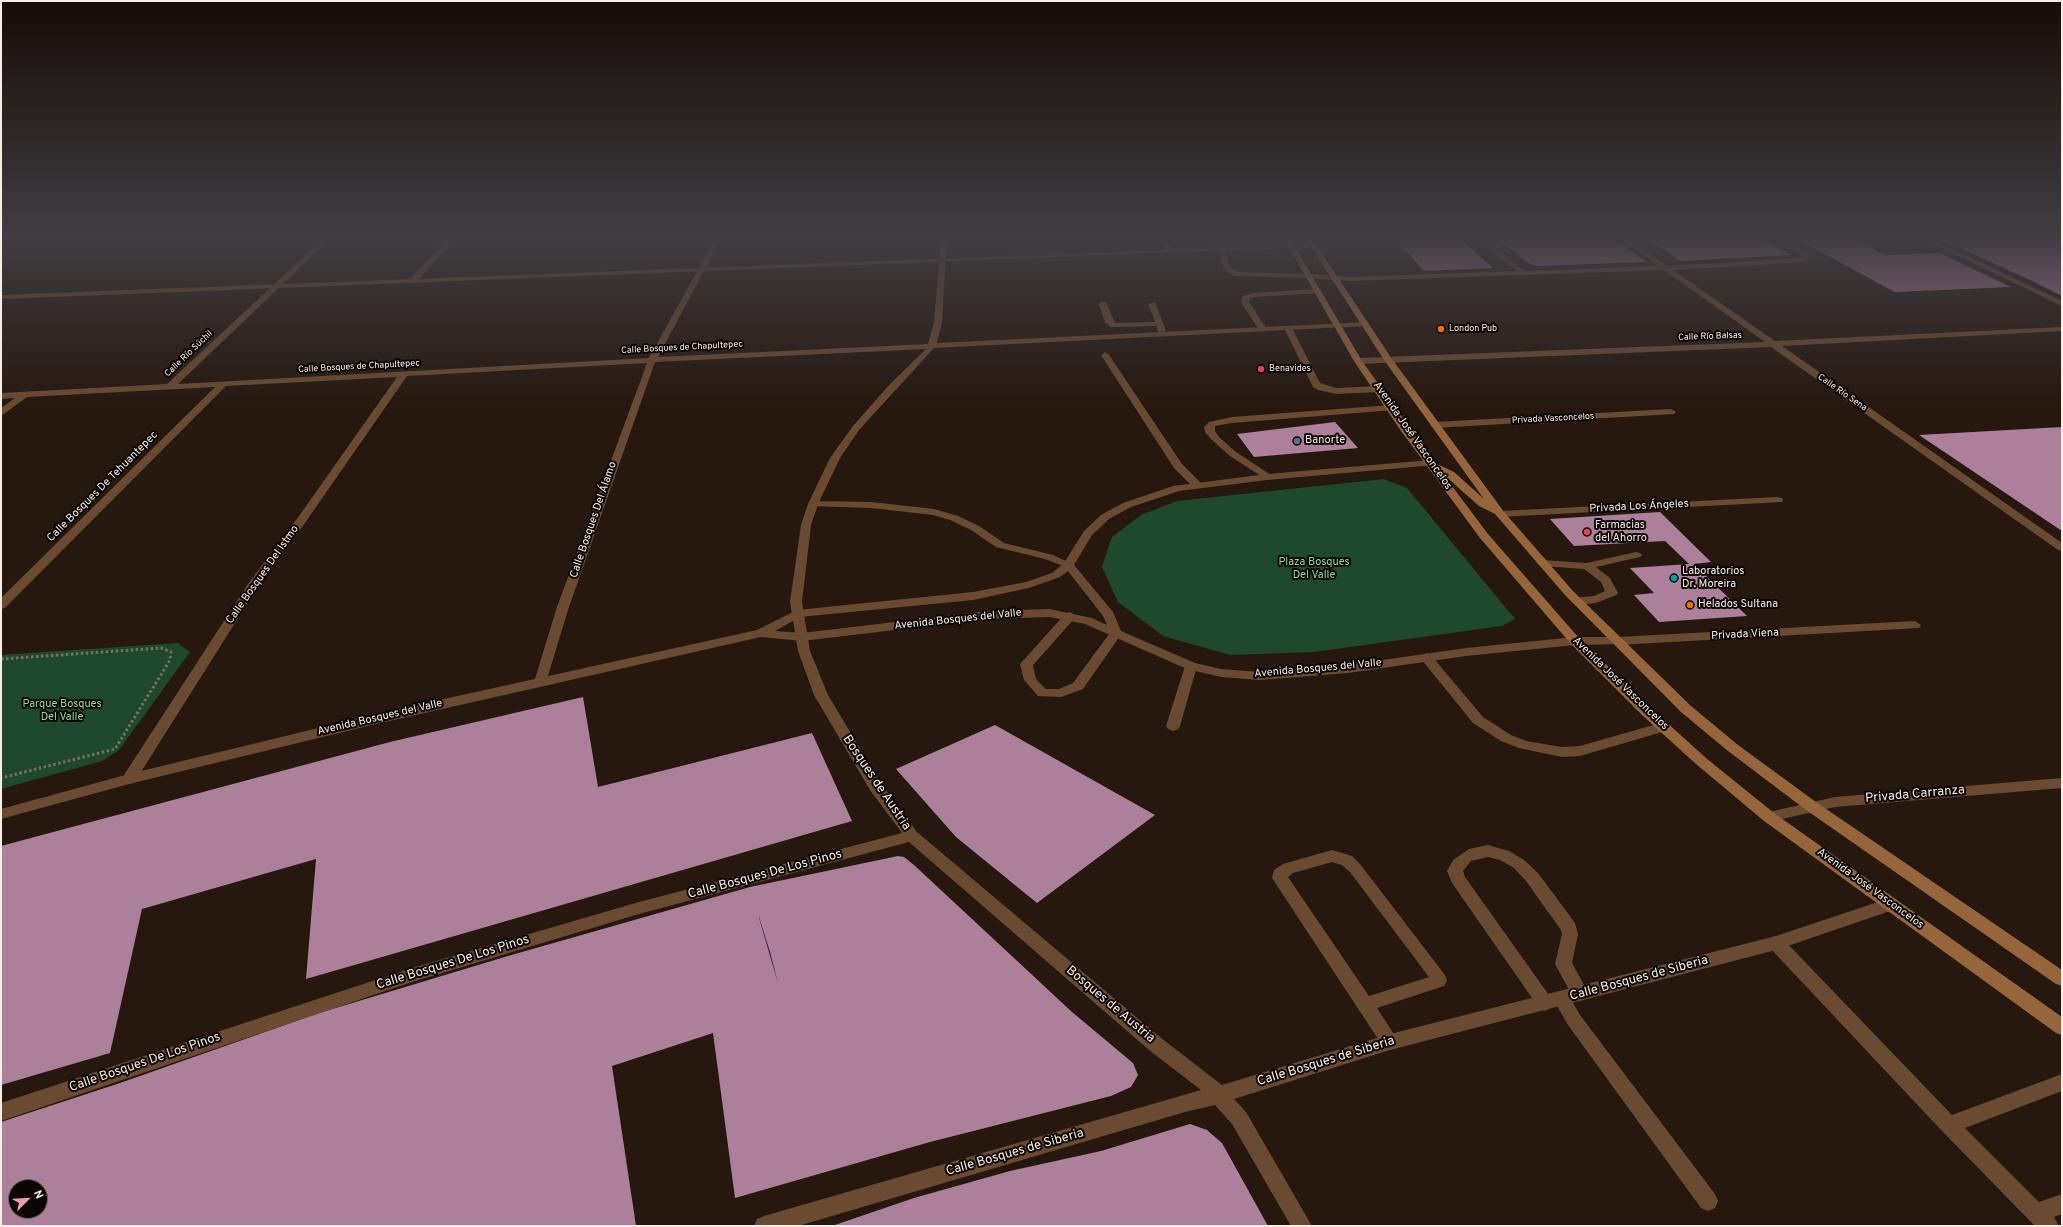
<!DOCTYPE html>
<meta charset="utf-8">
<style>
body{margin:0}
#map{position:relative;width:2063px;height:1227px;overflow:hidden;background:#26180f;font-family:Overpass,sans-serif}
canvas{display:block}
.frame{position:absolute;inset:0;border:2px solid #f7ede6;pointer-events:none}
.north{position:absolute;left:8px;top:1179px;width:40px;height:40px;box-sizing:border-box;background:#0b0603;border:1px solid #69625e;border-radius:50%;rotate:66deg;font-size:11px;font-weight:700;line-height:16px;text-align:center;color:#f7ede6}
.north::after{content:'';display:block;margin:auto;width:14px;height:18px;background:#f09ab5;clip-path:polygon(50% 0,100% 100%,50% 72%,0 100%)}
</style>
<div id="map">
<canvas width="2063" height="1227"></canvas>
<div class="frame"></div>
<div class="north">N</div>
</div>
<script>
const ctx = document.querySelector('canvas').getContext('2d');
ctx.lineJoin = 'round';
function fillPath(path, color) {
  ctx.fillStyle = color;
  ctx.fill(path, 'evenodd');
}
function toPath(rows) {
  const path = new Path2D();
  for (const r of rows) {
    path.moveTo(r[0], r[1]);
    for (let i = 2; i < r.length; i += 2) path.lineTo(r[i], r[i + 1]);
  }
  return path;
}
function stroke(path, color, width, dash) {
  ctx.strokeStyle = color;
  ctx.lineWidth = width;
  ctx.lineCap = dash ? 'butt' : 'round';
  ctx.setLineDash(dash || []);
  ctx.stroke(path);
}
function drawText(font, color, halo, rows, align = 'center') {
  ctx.font = font + ' Overpass,sans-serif';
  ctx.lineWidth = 4;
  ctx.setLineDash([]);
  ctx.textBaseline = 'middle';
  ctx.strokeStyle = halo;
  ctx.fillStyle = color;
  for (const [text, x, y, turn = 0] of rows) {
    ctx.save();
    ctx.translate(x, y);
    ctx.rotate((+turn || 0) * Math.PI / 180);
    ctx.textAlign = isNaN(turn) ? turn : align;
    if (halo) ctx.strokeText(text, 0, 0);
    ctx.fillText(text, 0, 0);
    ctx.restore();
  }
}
const green = toPath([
 [1384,479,1407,488,1515,619,1502,626,1314,652,1230,655,1163,636,1118,602,1102,567,1112,537,1141,515,1177,501],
 [178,643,190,652,119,750,102,761,1,789,1,655]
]);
const building = toPath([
 [1394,237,1459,237,1493,268,1424,271],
 [1495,237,1610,237,1647,262,1537,266,1530,264],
 [1644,237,1757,237,1791,255,1681,261],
 [1793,237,1850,237,1886,255,1940,253,2011,287,1895,292],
 [1936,237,2062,237,2062,296,2032,281],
 [1335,422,1358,448,1254,457,1237,434],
 [2062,427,2062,531,1919,435],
 [1660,512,1711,562,1694,564,1747,616,1659,622,1634,595,1654,593,1630,568,1689,564,1665,541,1574,546,1550,519],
 [583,697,598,787,812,733,852,821,306,979,316,859,142,909,110,1053,1,1085,1,846,390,742],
 [995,725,1155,815,1037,903,956,837,896,769],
 [898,856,904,857,914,865,1072,1012,1133,1063,1138,1075,1131,1087,1111,1096,930,1142,735,1198,713,1033,612,1066,636,1226,1,1226,1,1122,120,1083,319,1013,508,956,750,887],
 [759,917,770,952,778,983,759,918],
 [16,1187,40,1187,40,1211,16,1211],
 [1190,1124,1207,1130,1222,1143,1268,1226,832,1226,914,1198,1010,1171,1101,1151]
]);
const path = toPath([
 [1,659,161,648,171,652,170,660,115,749,1,778]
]);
const service = toPath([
 [1157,237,1163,237,1172,250,1170,251,1166,251,1157,237],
 [1218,247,1222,247,1231,268,1239,272,1309,274,1313,276,1309,278,1234,276,1224,269,1218,247],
 [1318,289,1321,289,1321,293,1254,297,1250,299,1249,302,1267,329,1263,331,1260,331,1241,302,1243,296,1252,293,1318,289],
 [1100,302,1106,302,1115,323,1155,322,1148,304,1155,302,1166,331,1159,333,1156,326,1110,327,1105,322,1099,304,1100,302],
 [1285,326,1292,328,1320,383,1336,388,1379,386,1383,389,1379,392,1336,394,1318,390,1313,387,1284,328,1285,326],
 [1105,352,1109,355,1182,464,1200,482,1201,484,1200,486,1192,486,1174,468,1101,355,1105,352],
 [1391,405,1394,406,1394,410,1232,423,1215,426,1215,431,1219,437,1236,452,1271,475,1272,477,1271,479,1267,480,1230,456,1213,441,1205,432,1204,427,1209,422,1232,417,1391,405],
 [813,501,871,502,934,509,958,516,979,526,1004,543,1053,555,1074,565,1068,568,1045,559,996,547,971,530,950,520,933,515,871,508,809,506,808,504,809,502,813,501],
 [1636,552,1640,553,1642,555,1640,557,1596,567,1610,578,1618,593,1616,595,1596,603,1577,605,1571,601,1573,598,1594,596,1605,591,1601,582,1584,569,1542,566,1536,563,1542,560,1587,563,1636,552],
 [1070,612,1076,616,1074,619,1033,665,1036,679,1046,689,1059,689,1073,683,1112,630,1120,630,1122,633,1083,689,1061,697,1038,696,1024,680,1020,664,1066,613,1070,612],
 [1426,653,1430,654,1483,717,1511,735,1526,741,1562,747,1580,746,1664,722,1669,724,1671,727,1669,730,1580,756,1562,757,1519,748,1501,741,1473,723,1422,660,1420,657,1426,653],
 [1191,662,1197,666,1180,726,1178,729,1173,731,1168,729,1166,726,1185,666,1191,662],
 [1488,845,1509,851,1524,860,1538,873,1575,923,1578,934,1572,963,1589,994,1586,999,1580,1001,1574,999,1555,964,1562,934,1561,930,1526,881,1514,868,1500,860,1488,857,1471,861,1463,871,1465,877,1551,998,1554,1003,1551,1008,1545,1011,1539,1008,1452,883,1447,871,1453,860,1469,849,1488,845],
 [1332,850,1352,856,1360,864,1445,975,1447,981,1444,986,1377,1008,1399,1042,1396,1048,1390,1050,1384,1048,1272,878,1274,870,1283,864,1332,850],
 [1332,862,1342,865,1350,872,1429,977,1369,996,1288,877,1293,873,1332,862],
 [1776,936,1782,938,1952,1115,2062,1074,2062,1091,1965,1128,2039,1202,2062,1194,2062,1214,2054,1217,2059,1226,2035,1226,2029,1220,1942,1131,1770,948,1768,943,1770,938,1776,936],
 [1562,992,1568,994,1580,1015,1715,1194,1718,1201,1715,1208,1708,1211,1701,1208,1568,1025,1553,999,1556,994,1562,992]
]);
const minor = toPath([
 [325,237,332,237,178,384,649,358,716,237,722,237,658,357,928,344,934,322,941,237,947,237,942,322,937,343,1368,322,1369,324,1365,326,934,348,859,430,840,458,818,504,811,525,802,602,810,651,828,695,880,782,917,832,1161,1038,1222,1085,1390,1034,1776,936,1890,898,1896,899,1898,904,1896,909,1776,950,1390,1050,1234,1099,1246,1112,1312,1226,1291,1226,1232,1124,1215,1105,1185,1112,798,1226,754,1226,757,1219,764,1216,1201,1090,1149,1050,909,842,639,914,409,983,1,1121,1,1103,409,969,639,902,902,833,870,790,814,695,798,651,790,602,801,525,808,504,830,458,853,426,890,384,926,349,655,362,569,607,546,682,545,685,540,686,535,685,534,682,557,607,647,363,407,376,307,520,259,585,134,783,129,784,124,783,122,779,124,775,248,584,299,516,397,377,226,386,5,608,1,609,1,598,215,387,27,397,1,416,1,408,15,398,1,399,1,393,167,384,325,237],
 [449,237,456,237,416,283,410,283,410,279,449,237],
 [1476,237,1483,237,1525,271,1658,266,1619,237,1626,237,1667,266,1801,258,1802,256,1799,253,1772,237,1780,237,1809,254,1807,262,1673,270,1775,341,2062,327,2062,331,1782,346,2062,543,2062,551,2058,550,1771,347,1358,364,1354,361,1358,358,1765,342,1664,270,1349,281,1309,278,1305,276,1309,274,1349,277,1516,271,1476,237],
 [1919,237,1927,237,2062,301,2062,306,1919,237],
 [1671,409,1676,412,1674,414,1435,428,1430,425,1435,422,1671,409],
 [1778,497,1782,498,1783,500,1782,502,1500,517,1495,514,1500,511,1778,497],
 [1915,621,1921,625,1919,628,1618,645,1612,641,1618,637,1915,621],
 [2062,778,2062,788,1835,807,1769,822,1764,821,1762,817,1764,813,1769,812,1835,797,2062,778]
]);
const tertiary = toPath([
 [1315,244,1315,246,1313,247,1,299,1,295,1315,244],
 [1431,460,1435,461,1436,463,1435,465,1267,480,1179,491,1131,507,1109,519,1092,535,1074,565,1113,612,1121,631,1195,663,1221,669,1260,672,1348,665,1466,648,1575,637,1618,637,1622,638,1624,641,1622,644,1575,645,1466,656,1348,673,1260,680,1221,677,1187,669,1085,624,1049,617,988,619,802,641,761,637,376,724,129,784,1,819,1,809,129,774,376,714,757,630,797,610,973,592,1026,582,1052,573,1064,563,1084,531,1101,515,1123,503,1173,486,1267,474,1431,460],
 [1068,571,1103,616,1107,625,1092,618,1049,609,988,611,802,633,775,631,800,617,973,600,1029,588,1060,577,1068,571]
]);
const secondary = toPath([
 [1283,237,1289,237,1362,361,1435,463,1454,472,1484,499,1384,360,1305,237,1311,237,1392,359,1504,512,1573,591,1691,706,1738,745,1816,802,2062,970,2062,986,2056,984,1806,810,1728,751,1681,712,1565,595,1495,514,1479,506,1443,474,1488,534,1579,638,1653,710,1706,758,1774,813,2062,1017,2062,1035,2056,1033,1764,821,1696,764,1643,716,1571,644,1480,538,1399,428,1354,361,1283,237]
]);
const markers = [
 [1441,329,4,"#e8710a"],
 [1261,369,4,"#e0444e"],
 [1297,441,4,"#5c6f8a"],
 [1587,532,4,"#e0444e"],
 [1674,578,4,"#0f9aa8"],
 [1690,605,4,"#e8710a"]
];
const farPoinames = [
 ["London Pub",1449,329],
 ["Benavides",1269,369]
];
const farStreetnames = [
 ["Calle Río Balsas",1710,337,-2],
 ["Calle Bosques de Chapultepec",682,348,-3],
 ["Calle Río Súchil",189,354,-44],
 ["Calle Bosques de Chapultepec",359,367,-3],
 ["Calle Río Sena",1842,393,35],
 ["Privada Vasconcelos",1553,419,-3]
];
const streetNames = [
 ["Avenida José Vasconcelos",1412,436,55],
 ["Calle Bosques De Tehuantepec",103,487,-45],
 ["Privada Los Ángeles",1639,507,-3],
 ["Calle Bosques Del Álamo",594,520,-71],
 ["Calle Bosques Del Istmo",263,575,-55],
 ["Avenida Bosques del Valle",958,620,-6],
 ["Privada Viena",1745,635,-3],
 ["Avenida Bosques del Valle",1318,669,-5],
 ["Avenida José Vasconcelos",1620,684,44],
 ["Avenida Bosques del Valle",380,718,-13],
 ["Avenida José Vasconcelos",1870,889,36]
];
const poiNames = [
 ["Banorte",1305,441],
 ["Farmacias",1595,526],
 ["del Ahorro",1595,539],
 ["Laboratorios",1682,572],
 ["Dr. Moreira",1682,585],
 ["Helados Sultana",1698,605]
];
const parkNames = [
 ["Plaza Bosques",1314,563],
 ["Del Valle",1314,576],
 ["Parque Bosques",62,705],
 ["Del Valle",62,718]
];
const nearStreetnames = [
 ["Bosques de Austria",876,783,56],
 ["Privada Carranza",1915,795,-5],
 ["Calle Bosques De Los Pinos",765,875,-15],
 ["Calle Bosques De Los Pinos",453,963,-17],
 ["Calle Bosques de Siberia",1639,979,-15],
 ["Bosques de Austria",1110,1005,40],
 ["Calle Bosques de Siberia",1326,1062,-17],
 ["Calle Bosques De Los Pinos",145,1063,-19],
 ["Calle Bosques de Siberia",1015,1153,-16]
];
fillPath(green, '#1e492e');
fillPath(building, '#ac7f9b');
stroke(path, '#7a6e66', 3, [2.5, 2.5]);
fillPath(service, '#6a4b31');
fillPath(minor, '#6a4b31');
fillPath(tertiary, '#6a4b31');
fillPath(secondary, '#96653b');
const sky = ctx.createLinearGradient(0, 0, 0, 409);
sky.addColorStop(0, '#150d08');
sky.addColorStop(0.58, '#413d42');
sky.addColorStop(1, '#413d4200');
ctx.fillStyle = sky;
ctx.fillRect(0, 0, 2063, 409);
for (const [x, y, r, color] of markers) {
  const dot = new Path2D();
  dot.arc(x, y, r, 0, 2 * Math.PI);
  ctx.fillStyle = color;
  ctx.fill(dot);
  stroke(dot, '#0b0603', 1.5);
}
drawText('9px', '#f7ede6', '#0b0603', farPoinames, 'left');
drawText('9px', '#f7ede6', '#0b0603', farStreetnames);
drawText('11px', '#f7ede6', '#0b0603', streetNames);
drawText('11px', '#f7ede6', '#0b0603', poiNames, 'left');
drawText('11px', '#93d9aa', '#0b0603', parkNames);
drawText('13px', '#f7ede6', '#0b0603', nearStreetnames);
</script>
